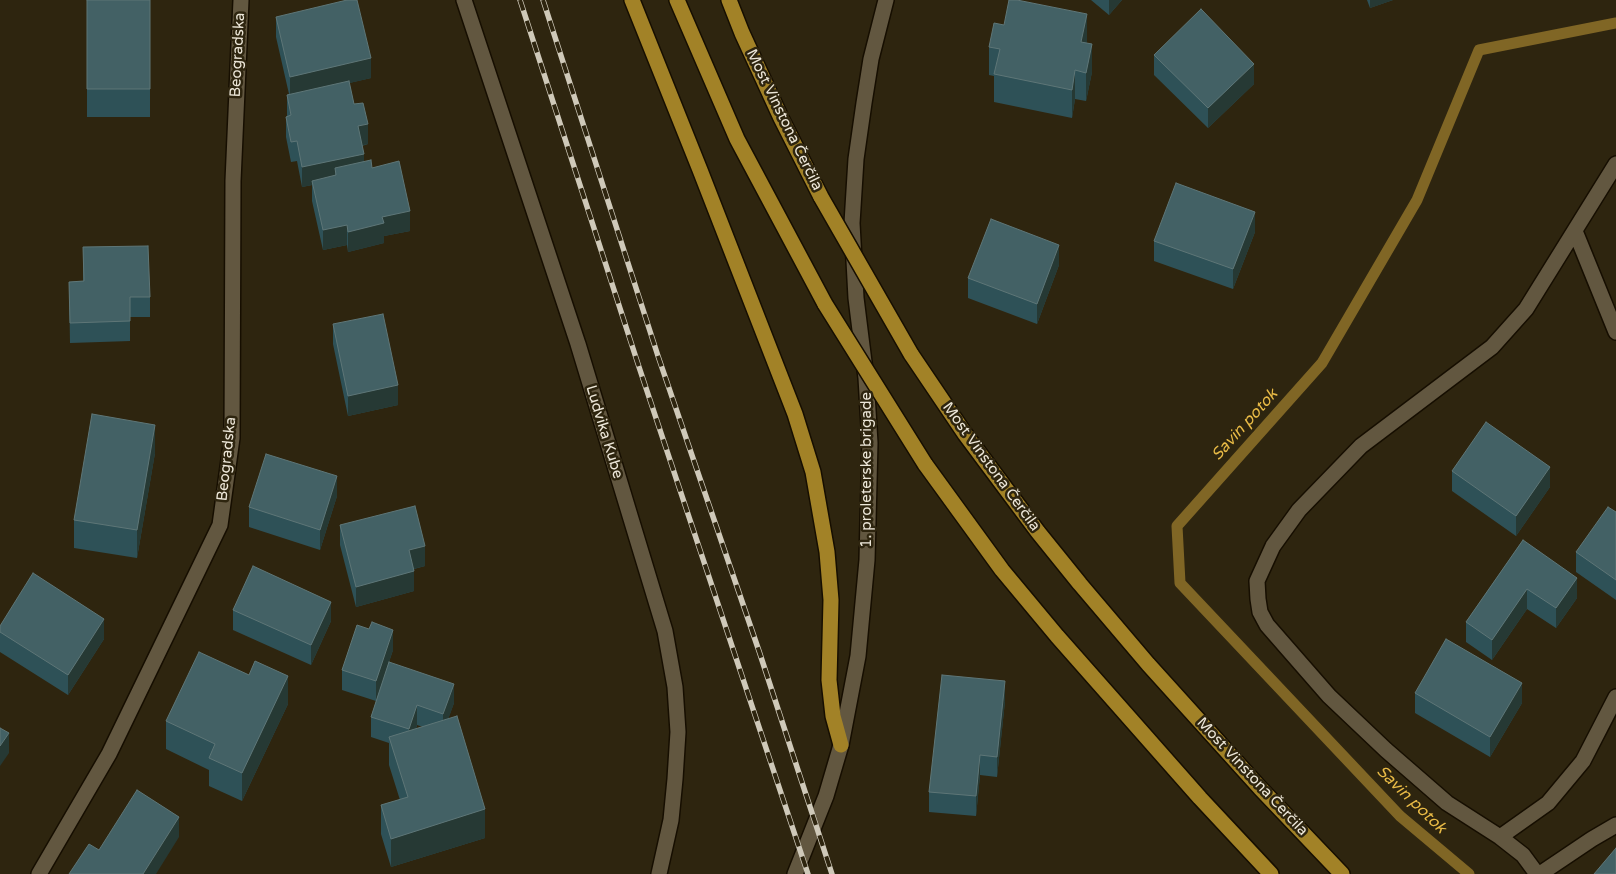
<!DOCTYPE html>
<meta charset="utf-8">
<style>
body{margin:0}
canvas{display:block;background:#2e250f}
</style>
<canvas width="1616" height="874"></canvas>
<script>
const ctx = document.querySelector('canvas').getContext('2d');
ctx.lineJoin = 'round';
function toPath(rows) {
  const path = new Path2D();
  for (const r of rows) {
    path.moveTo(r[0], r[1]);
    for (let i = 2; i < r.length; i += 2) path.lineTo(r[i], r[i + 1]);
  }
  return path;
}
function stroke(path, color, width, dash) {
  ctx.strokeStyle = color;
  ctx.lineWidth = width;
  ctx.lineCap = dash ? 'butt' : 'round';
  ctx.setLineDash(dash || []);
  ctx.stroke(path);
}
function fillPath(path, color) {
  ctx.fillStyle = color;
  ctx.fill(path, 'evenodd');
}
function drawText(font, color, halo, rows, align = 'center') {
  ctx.font = font + ' "Varela Round",sans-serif';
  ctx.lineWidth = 5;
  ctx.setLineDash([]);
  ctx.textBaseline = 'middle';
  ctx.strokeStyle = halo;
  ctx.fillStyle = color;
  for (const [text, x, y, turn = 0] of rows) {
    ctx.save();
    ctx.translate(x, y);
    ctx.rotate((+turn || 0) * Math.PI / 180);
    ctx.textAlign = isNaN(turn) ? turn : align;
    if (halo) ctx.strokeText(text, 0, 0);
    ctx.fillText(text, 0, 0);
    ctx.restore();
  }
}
const stream = toPath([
 [1469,874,1400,816,1180,583,1177,526,1322,363,1417,200,1479,50,1616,23]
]);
const street = toPath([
 [464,0,578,344,665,631,675,687,678,732,675,779,671,820,659,874],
 [1575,231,1616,332],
 [1500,837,1548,803,1583,761,1616,697],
 [39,874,109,754,220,525,232,438,233,181,241,0],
 [1537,874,1523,855,1500,837,1447,803,1386,750,1329,696,1267,625,1260,612,1258,599,1257,581,1273,546,1299,510,1361,446,1492,347,1526,309,1616,164],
 [1540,874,1592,839,1616,825]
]);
const secondary = toPath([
 [795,874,826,796,841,745,858,656,867,560,870,443,866,378,856,298,852,223,856,159,864,103,871,59,886,0]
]);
const primary = toPath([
 [632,0,700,170,795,414,813,472,827,552,831,600,829,680,833,716,841,745],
 [677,0,737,139,825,304],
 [729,0,742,33,781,118,821,197],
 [911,354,965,434,1038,532,1080,584,1148,664,1260,788,1342,874],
 [925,464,1002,570,1057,636,1200,798,1271,874]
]);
const rail = toPath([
 [520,0,639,367,808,874],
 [543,0,658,356,759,651,832,874]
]);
const primaryBridge = toPath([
 [821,197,911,354],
 [825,304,925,464]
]);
const wall = toPath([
 [87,0,150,0,150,117,87,117],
 [1091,0,1122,0,1109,15],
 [1367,0,1393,0,1370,8],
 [276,17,371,78,349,83,354,104,368,144,362,146,364,162,372,168,410,231,384,236,384,243,348,252,347,245,323,250,312,201,312,185,302,187,297,161,291,162,286,137,286,117,287,116,287,95,289,94,276,37],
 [1087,43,1092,72,1086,101,1075,99,1072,118,994,102,994,76,989,75,989,47],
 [1154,55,1254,84,1208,128,1154,75],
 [1255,232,1233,289,1154,261,1154,241],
 [83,247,150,297,150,317,130,317,130,341,70,343,69,282,83,281],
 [1059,265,1037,324,968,298,968,278],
 [333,324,398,405,348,416,333,344],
 [155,453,137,558,74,548,74,520],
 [1452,471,1550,487,1516,536,1452,491],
 [337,496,320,550,249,527,249,507],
 [1616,512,1616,600,1576,572,1576,552],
 [340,525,425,566,414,569,414,591,356,607,340,545],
 [1523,540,1577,598,1556,628,1527,609,1492,660,1466,642,1466,622],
 [233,610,331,621,311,665,233,630],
 [0,626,104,639,68,695,0,652],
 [393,650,389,662,454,703,448,719,485,838,391,867,381,834,381,805,400,800,389,765,389,743,371,737,371,717,376,701,342,690,342,670],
 [417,725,423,727,416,729],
 [249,675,288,704,242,801,209,786,209,770,166,749,166,721],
 [1415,693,1522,703,1490,757,1415,713],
 [1005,701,997,777,980,775,976,816,929,812,929,792]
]);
const shadedWall = toPath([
 [1109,0,1122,0,1109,15],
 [1370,0,1393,0,1370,8],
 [1087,14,1087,42,1081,70,1081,42],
 [1092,44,1092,72,1086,101,1086,73],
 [371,58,371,78,290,97,290,77],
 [1254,64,1254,84,1208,128,1208,108],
 [1075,70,1075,99,1072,118,1072,90],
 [368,124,368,144,358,146,358,126],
 [364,154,364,174,336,175,335,168,335,180,312,181,312,185,302,187,302,167],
 [410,211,410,231,384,236,384,243,348,252,348,232,382,217],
 [1255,212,1255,232,1233,289,1233,269],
 [347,225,347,245,323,250,323,230],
 [1059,245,1059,265,1037,324,1037,304],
 [398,385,398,405,348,416,348,396],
 [155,425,155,453,137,558,137,530],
 [1550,467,1550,487,1516,536,1516,516],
 [337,476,337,496,320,550,320,530],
 [425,546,425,566,409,570,409,550],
 [414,571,414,591,356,607,356,587],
 [1577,578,1577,598,1556,628,1556,608],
 [1527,589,1527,609,1492,660,1492,640],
 [331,602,331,621,311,665,311,645],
 [104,619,104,639,68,695,68,675],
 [393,630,393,650,376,701,376,681],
 [288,676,288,704,242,801,242,773],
 [1005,681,1005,701,997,777,997,757],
 [1522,683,1522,703,1490,757,1490,737],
 [454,684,454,703,443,734,443,714],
 [417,705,417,725,409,749,409,729],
 [9,733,9,753,0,766,0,746],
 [980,755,980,775,976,816,976,796],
 [485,809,485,838,391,867,391,839],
 [179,817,179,837,156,874,143,874]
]);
const building = toPath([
 [87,0,150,0,150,89,87,89,87,0],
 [347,0,357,0,371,58,290,77,276,17,347,0],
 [1009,0,1017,0,1087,14,1081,42,1092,44,1086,73,1075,70,1072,90,994,74,1000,49,989,47,994,23,1004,25,1009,0],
 [1201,9,1254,64,1208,108,1154,55,1201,9],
 [349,81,354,104,363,103,368,124,358,126,364,154,302,167,297,141,291,142,286,117,291,115,287,95,349,81],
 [371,160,372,168,399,161,410,211,382,217,384,223,348,232,347,225,323,230,312,181,336,175,335,168,371,160],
 [1176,183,1255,212,1233,269,1154,241,1176,183],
 [991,219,1059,245,1037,304,968,278,991,219],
 [148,246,150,297,130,297,130,321,70,323,69,282,84,281,83,247,148,246],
 [383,314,398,385,348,396,333,324,383,314],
 [92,414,155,425,137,530,74,520,92,414],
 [1486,422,1550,467,1516,516,1452,471,1486,422],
 [266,454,337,476,320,530,249,507,266,454],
 [415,506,425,546,409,550,414,571,356,587,340,525,415,506],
 [1608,507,1616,512,1616,580,1576,552,1608,507],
 [1523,540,1577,578,1556,608,1527,589,1492,640,1466,622,1523,540],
 [253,566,331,602,311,645,233,610,253,566],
 [33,573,104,619,68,675,0,632,0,626,33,573],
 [372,622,393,630,376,681,342,670,357,625,369,629,372,622],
 [1446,639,1522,683,1490,737,1415,693,1446,639],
 [199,652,249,675,255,661,288,676,242,773,209,758,215,744,166,721,199,652],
 [389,662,454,684,443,714,417,705,409,729,371,717,389,662],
 [942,675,1005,681,997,757,980,755,976,796,929,792,942,675],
 [457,716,485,809,391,839,381,805,408,797,389,737,457,716],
 [0,728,9,733,0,746,0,728],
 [137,790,179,817,143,874,69,874,89,844,99,850,137,790],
 [1616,848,1616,874,1594,874,1616,848]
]);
const streetNames = [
 ["Beogradska",238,55,-87],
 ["Most Vinstona Čerčila",784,120,64],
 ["Ludvika Kube",604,432,73],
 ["Beogradska",227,459,-84],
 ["Most Vinstona Čerčila",991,467,54],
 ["1. proleterske brigade",867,470,-90],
 ["Most Vinstona Čerčila",1252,777,47]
];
const waterNames = [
 ["Savin potok",1245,425,-48],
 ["Savin potok",1411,800,44]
];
stroke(stream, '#806625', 11);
stroke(street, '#160e00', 18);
stroke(secondary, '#160e00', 18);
stroke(primary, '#160e00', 18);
stroke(street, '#625740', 15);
stroke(secondary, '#625740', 15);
stroke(primary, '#a28227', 15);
stroke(rail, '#cfc9b9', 5.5);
stroke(rail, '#2e250f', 4, [11]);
stroke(primaryBridge, '#160e00', 18, []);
stroke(primaryBridge, '#a28227', 15);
fillPath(wall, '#2e5157');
fillPath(shadedWall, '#263934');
fillPath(building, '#436165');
stroke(building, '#5e7677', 1);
drawText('15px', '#ede7d9', '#2e250f', streetNames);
drawText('italic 16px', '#e8ba46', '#2e250f', waterNames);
</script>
